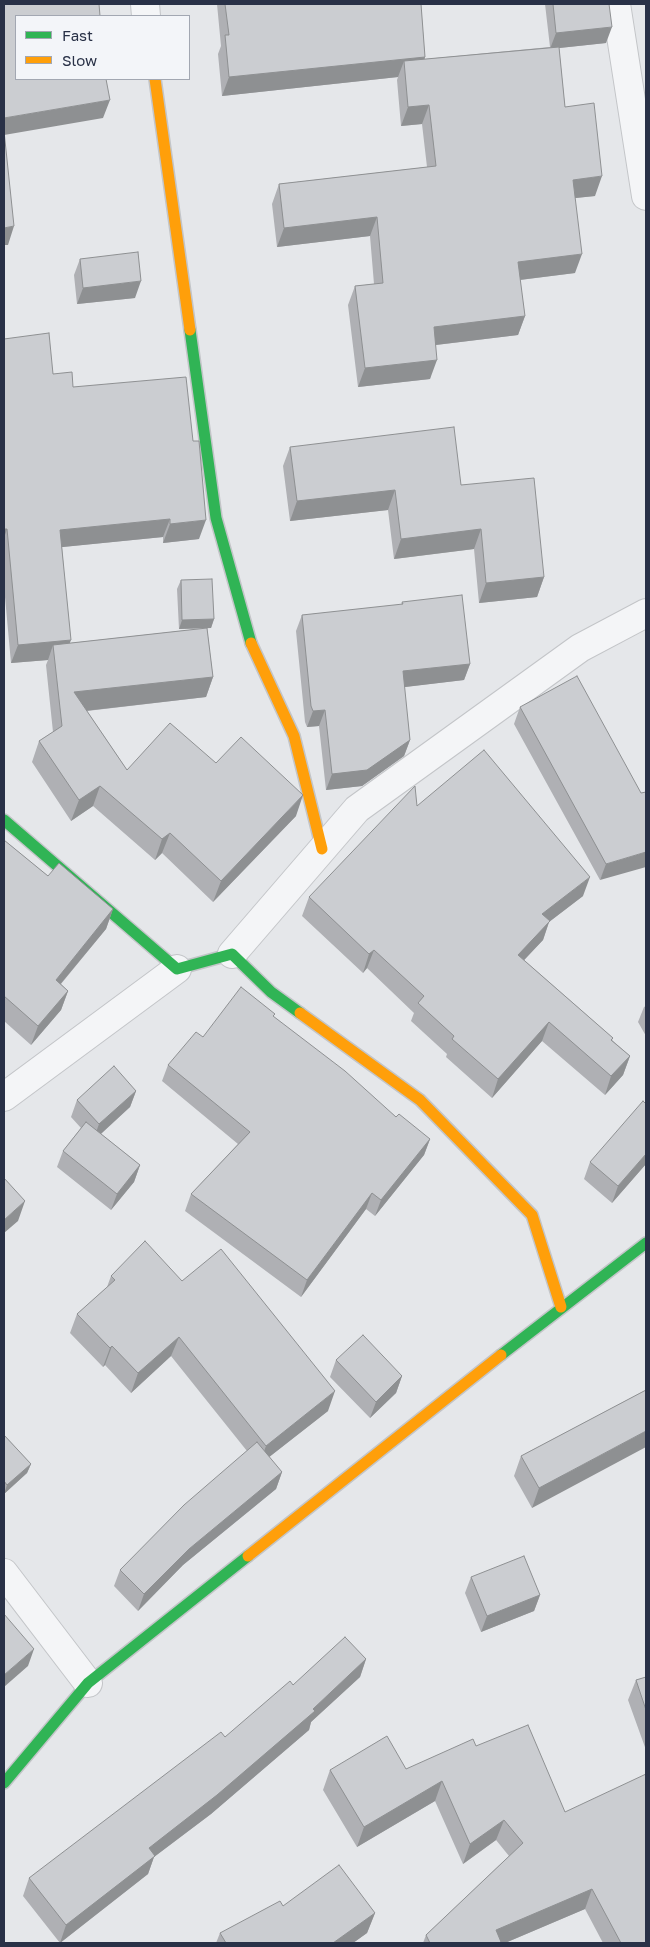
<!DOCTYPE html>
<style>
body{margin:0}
#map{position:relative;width:650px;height:1947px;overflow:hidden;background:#e5e7ea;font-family:"Golos Text",sans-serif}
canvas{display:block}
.frame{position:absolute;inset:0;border:5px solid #293147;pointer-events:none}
.legend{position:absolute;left:15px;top:15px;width:175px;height:65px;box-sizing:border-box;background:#f3f5f9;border:1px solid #a2a7b2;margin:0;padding:6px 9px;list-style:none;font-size:15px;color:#293147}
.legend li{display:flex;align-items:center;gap:10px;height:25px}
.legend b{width:25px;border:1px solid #a2a7b2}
</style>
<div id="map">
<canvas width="650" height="1947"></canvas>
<div class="frame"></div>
<ul class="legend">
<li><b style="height:6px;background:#30b455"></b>Fast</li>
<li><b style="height:6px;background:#ff9f0a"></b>Slow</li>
</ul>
</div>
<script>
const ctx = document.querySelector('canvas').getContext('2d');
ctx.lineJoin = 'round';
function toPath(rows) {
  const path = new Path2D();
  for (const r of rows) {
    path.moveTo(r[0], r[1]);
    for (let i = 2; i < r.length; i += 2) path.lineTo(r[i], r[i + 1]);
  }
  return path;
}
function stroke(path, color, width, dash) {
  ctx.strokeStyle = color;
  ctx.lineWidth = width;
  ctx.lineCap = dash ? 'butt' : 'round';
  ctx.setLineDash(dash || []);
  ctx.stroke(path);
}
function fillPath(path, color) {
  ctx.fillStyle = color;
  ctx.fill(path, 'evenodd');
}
const street = toPath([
 [145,4,146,16],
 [616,4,646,196],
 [232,954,357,809,580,648,646,613],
 [4,1097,177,969],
 [4,1573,88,1683]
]);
const fast = toPath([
 [190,330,216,518,251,643],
 [4,820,177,969,232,954,271,992,300,1013],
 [501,1355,646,1243],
 [4,1783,88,1683,248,1556]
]);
const slow = toPath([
 [155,79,190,330],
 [251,643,294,736,322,849],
 [300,1013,420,1100,532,1215,561,1307],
 [248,1556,501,1355]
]);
const wall = toPath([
 [217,4,421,4,425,59,550,47,545,4,609,4,606,43,559,48,565,107,595,196,575,198,575,273,520,280,525,316,518,335,436,345,430,379,358,387,348,305,355,286,374,284,370,236,277,247,272,204,279,184,427,167,422,124,401,126,397,80,398,77,222,96,218,54,221,46],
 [80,259,135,298,77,304,74,275],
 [4,339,53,374,73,387,199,539,163,543,163,537,62,547,70,643,207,628,179,629,177,589,181,580,214,619,211,628,207,628,213,677,206,697,87,711,127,770,216,763,296,816,213,902,162,853,155,860,93,806,71,821,32,762,39,741,53,732,46,665,48,660,11,663,4,586],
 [290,447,461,485,544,577,537,597,479,603,474,549,394,559,388,510,290,521,283,466],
 [402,602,470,664,464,680,404,687,410,740,404,756,362,786,326,790,319,726,307,727,305,722,296,631,302,615,401,605],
 [520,707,641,793,600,880,514,724],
 [417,806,583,896,549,922,543,940,524,960,613,1038,612,1040,630,1056,623,1075,605,1095,542,1041,492,1098,446,1057,447,1054,411,1021,414,1013,367,968,363,973,302,916,309,897],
 [4,840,48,876,113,909,106,929,61,984,68,991,61,1010,31,1045,4,1021],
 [646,1006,646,1036,638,1022,644,1007],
 [274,1017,396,1117,430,1139,424,1155,375,1216,366,1209,301,1297,185,1211,191,1194,238,1144,162,1081,168,1065,203,1037],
 [136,1091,130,1107,101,1134,140,1165,134,1182,111,1210,57,1167,63,1151,81,1128,71,1117,77,1100],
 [646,1104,646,1164,612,1203,584,1179,590,1162],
 [111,1276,182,1281,328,1411,269,1457,282,1472,276,1489,183,1565,138,1611,114,1586,120,1570,247,1451,171,1356,131,1393,105,1365,103,1367,70,1333,77,1314,107,1287],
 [336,1360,402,1376,396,1393,370,1418,330,1377],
 [646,1390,532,1508,514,1476,521,1456],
 [4,1435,31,1464,27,1473,4,1494],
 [471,1577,540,1595,534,1611,481,1632,465,1593],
 [366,1659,360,1677,311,1722,309,1730,211,1814,154,1857,148,1874,60,1943,23,1896,29,1878,225,1737,293,1685],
 [646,1677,646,1750,628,1700,636,1680],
 [476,1746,565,1812,646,1943,603,1943,585,1909,505,1943,423,1943,426,1935,509,1856,496,1840,463,1864,435,1801,357,1847,323,1790,330,1770,406,1769],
 [283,1906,375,1913,367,1933,353,1943,216,1943,220,1933]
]);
const shadedWall = toPath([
 [612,27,606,43,550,49,556,33],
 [425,57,419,75,404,61,398,77,222,96,229,77],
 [110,100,103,118,4,135,4,118],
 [429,105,422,124,401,126,408,107],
 [602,176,595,196,566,199,573,180],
 [377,217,370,236,277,247,284,228],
 [14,226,8,245,4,245,4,228],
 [582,254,575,273,511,281,518,262],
 [141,281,135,298,77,304,83,288],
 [525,316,518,335,427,346,434,327],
 [437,360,430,379,358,387,365,368],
 [395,490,388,510,290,521,297,501],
 [170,519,163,537,53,548,60,530],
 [206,520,199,539,163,543,170,524],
 [4,529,7,529,4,538],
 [481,529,474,549,394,559,401,539],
 [544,577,537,597,479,603,486,583],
 [214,619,211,628,179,629,182,620],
 [71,640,64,658,53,645,48,660,11,663,18,645],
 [470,664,464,680,397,688,403,671],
 [213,677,206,697,67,713,74,692],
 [325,710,319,726,307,727,313,711],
 [410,740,404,756,362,786,326,790,332,774],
 [100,786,93,806,71,821,79,800],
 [303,795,296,816,213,902,221,881],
 [170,833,162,853,155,860,162,839],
 [646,852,646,867,600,880,606,864],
 [590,877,583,896,549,922,543,940,511,974,518,955,542,914],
 [113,909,106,929,48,999,56,980],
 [374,950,367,968,363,973,369,954],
 [68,991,61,1010,31,1045,38,1026],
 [549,1022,542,1041,492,1098,498,1079],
 [630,1056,623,1075,605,1095,611,1076],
 [136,1091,130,1107,93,1141,99,1124],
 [430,1139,424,1155,375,1216,381,1200],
 [646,1154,646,1164,612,1203,618,1186],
 [140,1165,134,1182,111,1210,117,1194],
 [372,1193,366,1209,301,1297,307,1280],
 [25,1201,18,1221,4,1233,4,1220],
 [179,1337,171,1356,131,1393,138,1373],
 [112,1346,105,1365,103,1367,110,1348],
 [402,1376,396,1393,370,1418,376,1402],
 [335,1391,328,1411,259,1465,266,1446],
 [646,1431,646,1447,532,1508,539,1488],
 [31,1464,27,1473,4,1494,7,1485],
 [282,1472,276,1489,183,1565,138,1611,144,1594,189,1549],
 [540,1595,534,1611,481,1632,487,1616],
 [34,1649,28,1666,4,1687,4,1675],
 [366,1659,360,1677,311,1722,309,1730,211,1814,154,1857,148,1874,60,1943,66,1925,149,1848,313,1709],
 [442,1781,435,1801,357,1847,364,1827],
 [504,1820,496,1840,463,1864,470,1844],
 [592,1889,585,1909,505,1943,491,1943,496,1930],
 [375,1913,367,1933,353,1943,333,1943]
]);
const building = toPath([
 [4,4,99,4,100,16,16,16,16,79,106,79,110,100,4,118,4,4],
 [225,4,421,4,425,57,229,77,225,35,229,35,225,4],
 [553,4,609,4,612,27,556,33,553,4],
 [559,47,565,107,594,103,602,176,573,180,582,254,518,262,525,316,434,327,437,360,365,368,355,286,383,283,377,217,284,228,279,184,436,166,429,105,408,107,404,61,559,47],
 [4,131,14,226,4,228,4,131],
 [138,252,141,281,83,288,80,259,138,252],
 [49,333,53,374,72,372,73,387,186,377,193,441,199,441,206,520,170,524,170,519,60,530,71,640,18,645,7,529,4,529,4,339,49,333],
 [454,427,461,485,534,478,544,577,486,583,481,529,401,539,395,490,297,501,290,447,454,427],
 [212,579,214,619,182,620,181,580,212,579],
 [462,595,470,664,403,671,410,740,367,770,332,774,325,710,313,711,311,706,302,615,403,604,402,602,462,595],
 [207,628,213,677,74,692,127,770,170,723,216,763,241,737,303,795,221,881,170,833,162,839,100,786,79,800,39,741,62,726,53,645,207,628],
 [577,676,641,793,646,792,646,852,606,864,520,707,577,676],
 [484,750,590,877,542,914,550,921,518,955,613,1038,611,1040,630,1056,611,1076,549,1022,498,1079,452,1039,454,1036,418,1003,424,996,374,950,369,954,309,897,415,786,417,806,484,750],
 [4,840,48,876,59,863,113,909,56,980,68,991,38,1026,4,996,4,840],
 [241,987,275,1014,273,1016,345,1071,396,1117,399,1114,430,1139,381,1200,372,1193,307,1280,191,1194,250,1132,168,1065,196,1032,203,1037,241,987],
 [114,1066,136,1091,99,1124,77,1100,114,1066],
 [643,1101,646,1104,646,1154,618,1186,590,1162,643,1101],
 [86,1122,140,1165,117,1194,63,1151,86,1122],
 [4,1178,25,1201,4,1220,4,1178],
 [145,1241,182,1281,221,1249,335,1391,266,1446,179,1337,138,1373,112,1346,110,1348,77,1314,115,1280,111,1276,145,1241],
 [363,1335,402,1376,376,1402,336,1360,363,1335],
 [646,1390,646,1431,539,1488,521,1456,646,1390],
 [4,1435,31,1464,7,1485,4,1481,4,1435],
 [257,1442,282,1472,189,1549,144,1594,120,1570,184,1505,257,1442],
 [524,1556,540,1595,487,1616,471,1577,524,1556],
 [4,1614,34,1649,4,1675,4,1614],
 [345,1637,366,1659,313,1709,315,1711,217,1795,149,1848,155,1856,66,1925,29,1878,221,1732,225,1737,290,1681,293,1685,345,1637],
 [646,1677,646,1710,636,1680,646,1677],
 [528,1725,565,1812,646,1774,646,1943,621,1943,592,1889,496,1930,501,1942,499,1943,430,1943,426,1935,523,1843,504,1820,470,1844,442,1781,364,1827,330,1770,387,1736,406,1769,473,1739,476,1746,528,1725],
 [339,1865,375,1913,333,1943,226,1943,220,1933,280,1901,283,1906,339,1865]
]);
stroke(street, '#c3c5c8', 30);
stroke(fast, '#c3c5c8', 14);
stroke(slow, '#c3c5c8', 14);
stroke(street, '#f4f5f7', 28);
stroke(fast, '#30b455', 11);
stroke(slow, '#ff9f0a', 11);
fillPath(wall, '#afb0b4');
fillPath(shadedWall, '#8e9092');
fillPath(building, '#cbcdd1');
stroke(building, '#8e9092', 1);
</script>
